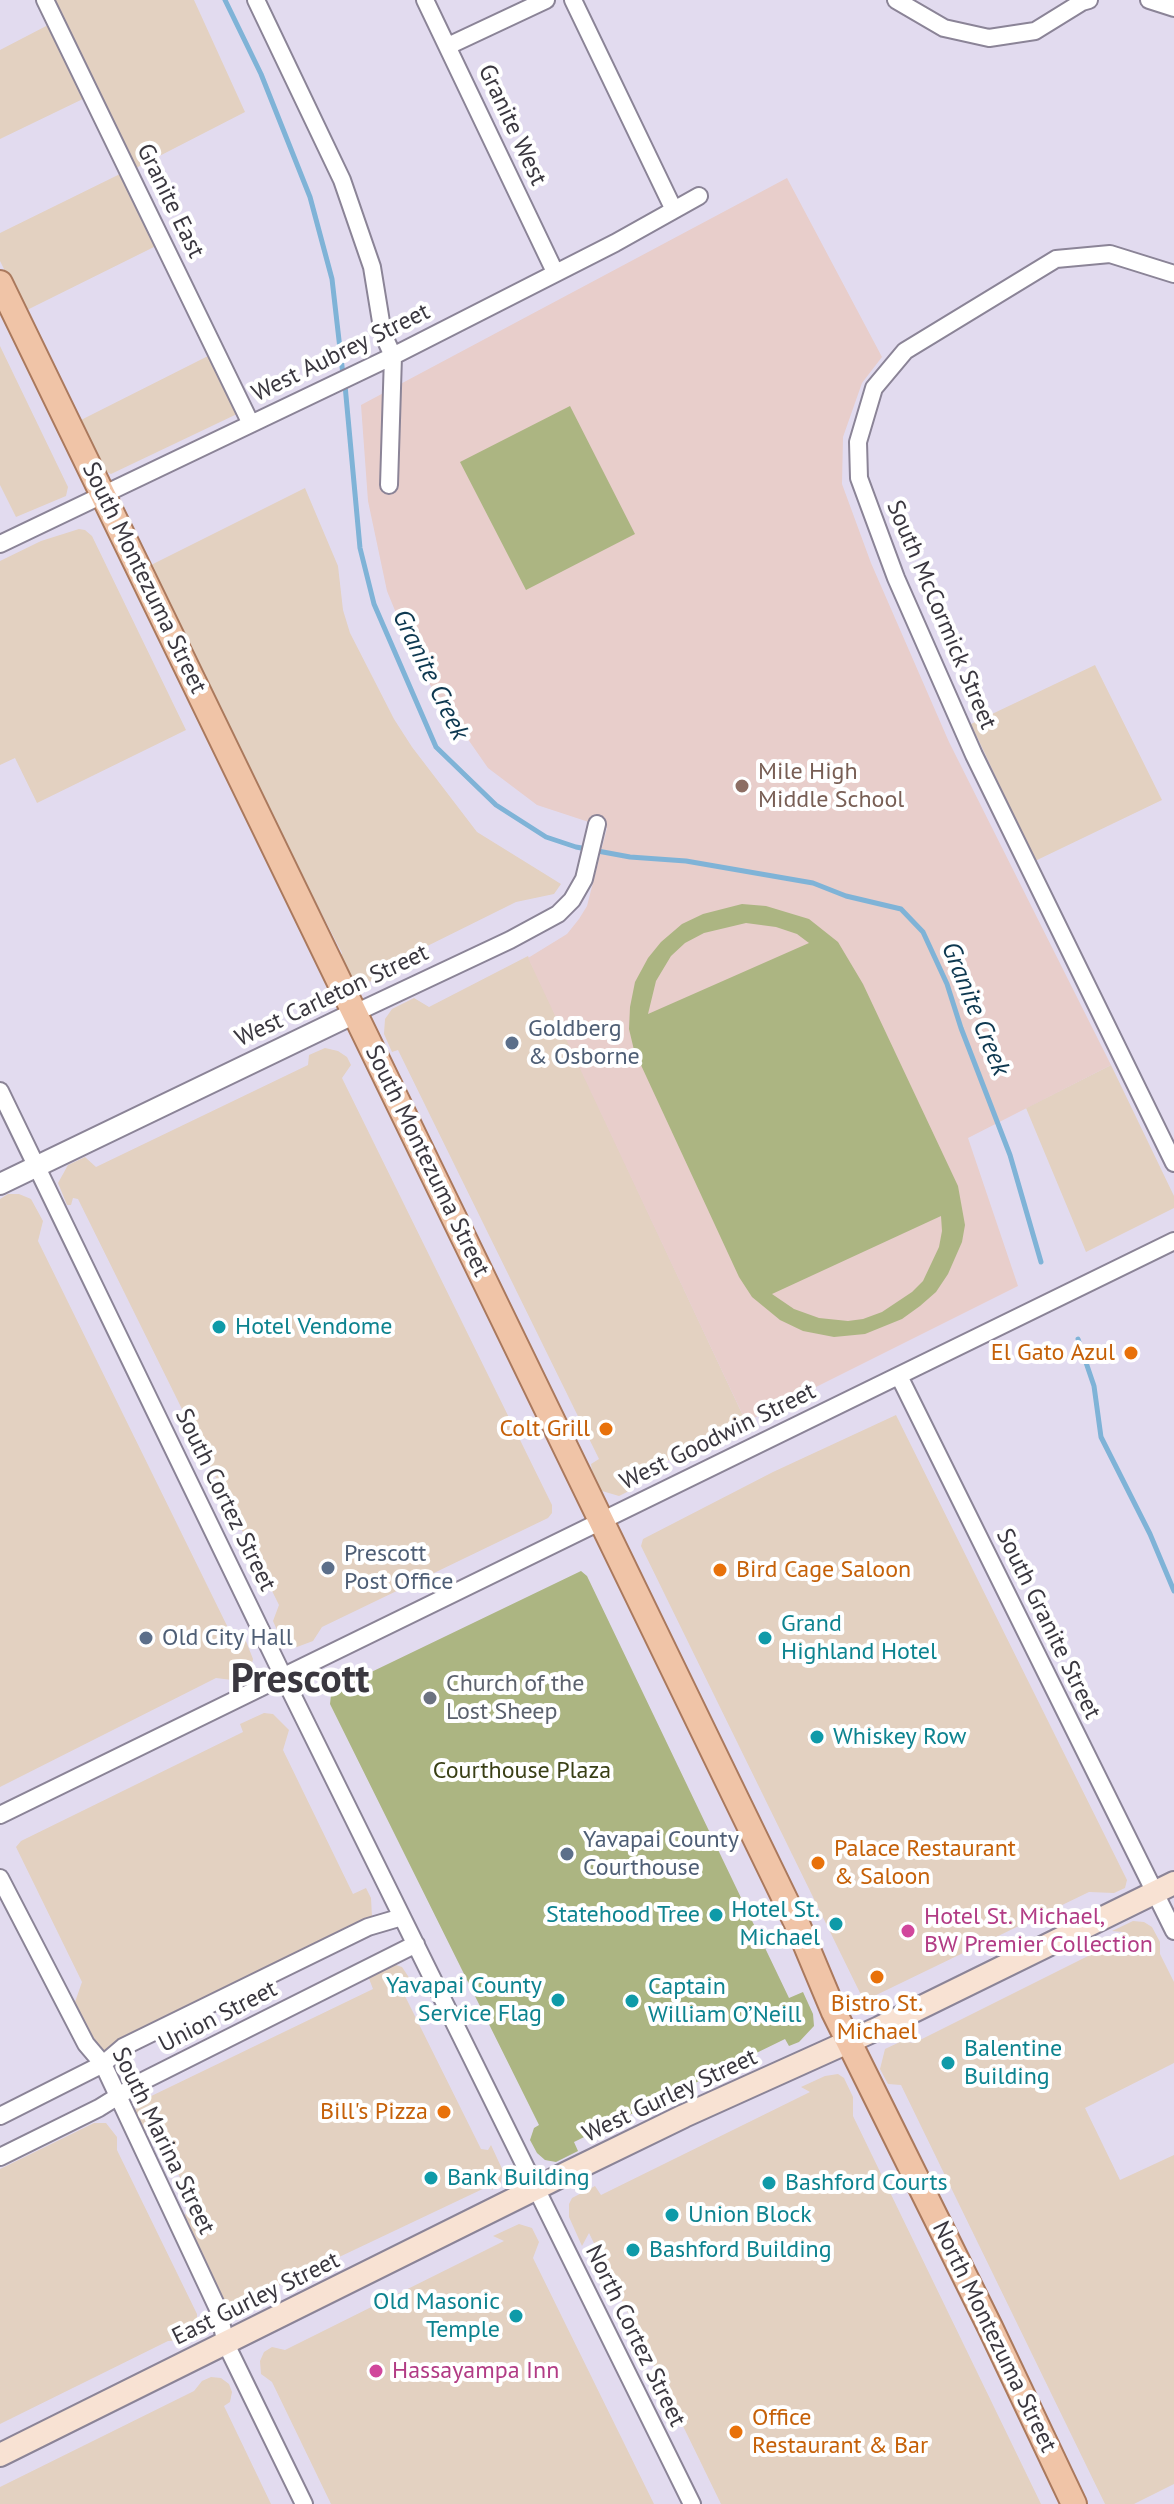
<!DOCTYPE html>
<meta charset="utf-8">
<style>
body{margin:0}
canvas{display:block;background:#e2dbef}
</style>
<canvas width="1174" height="2504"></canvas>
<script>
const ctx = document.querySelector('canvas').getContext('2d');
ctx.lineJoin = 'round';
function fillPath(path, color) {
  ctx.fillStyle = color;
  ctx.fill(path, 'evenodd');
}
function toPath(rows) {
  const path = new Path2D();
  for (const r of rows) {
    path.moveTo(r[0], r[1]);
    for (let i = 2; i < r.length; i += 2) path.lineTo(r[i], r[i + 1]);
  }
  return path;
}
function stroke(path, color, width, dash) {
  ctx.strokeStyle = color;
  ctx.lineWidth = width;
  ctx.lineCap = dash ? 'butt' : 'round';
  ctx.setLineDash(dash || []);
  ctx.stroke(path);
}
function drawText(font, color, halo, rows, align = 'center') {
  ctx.font = font + ' "PT Sans",sans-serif';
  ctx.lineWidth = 8;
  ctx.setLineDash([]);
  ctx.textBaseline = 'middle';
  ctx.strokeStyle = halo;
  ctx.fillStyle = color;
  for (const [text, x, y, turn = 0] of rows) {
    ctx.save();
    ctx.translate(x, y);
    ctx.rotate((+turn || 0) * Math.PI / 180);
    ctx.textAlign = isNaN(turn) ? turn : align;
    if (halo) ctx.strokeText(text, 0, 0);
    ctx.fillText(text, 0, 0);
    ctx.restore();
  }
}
const commercial = toPath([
 [53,0,194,0,245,112,136,168],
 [50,24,87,97,0,139,0,50],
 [122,173,158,245,25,311,0,261,0,233],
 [0,346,68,487,66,496,16,517,0,485],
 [210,355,237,414,111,474,103,470,79,421],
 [305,488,338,566,343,610,350,633,394,719,412,747,477,832,561,884,554,894,516,902,391,964,390,975,377,982,354,980,344,971,339,962,342,953,294,860,149,566],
 [79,529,85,530,92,536,186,730,37,803,15,758,0,765,0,561,41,541],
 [1095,665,1162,800,1035,861,971,724],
 [528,956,746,1422,625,1482,629,1491,619,1496,602,1491,593,1479,591,1464,599,1459,398,1050,392,1052,384,1034,385,1019,392,1009,414,998,429,1007],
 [325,1048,338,1051,347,1057,351,1065,342,1078,552,1505,552,1513,548,1518,322,1627,313,1641,297,1647,280,1637,273,1621,279,1605,78,1199,73,1198,71,1205,67,1205,58,1183,68,1165,85,1157,96,1167,308,1065,309,1055],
 [1111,1065,1174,1196,1174,1208,1086,1252,1026,1108],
 [8,1194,19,1194,31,1199,43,1221,38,1241,234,1640,242,1631,253,1659,250,1672,240,1681,216,1678,0,1787,0,1199],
 [896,1415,1127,1880,1125,1888,1114,1893,1089,1892,868,1999,862,1997,641,1546,643,1539,773,1472],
 [264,1713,273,1714,289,1730,283,1750,353,1894,366,1888,371,1898,372,1917,366,1924,105,2054,96,2047,75,2002,82,1982,16,1847,21,1841,243,1732,240,1724],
 [1133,1921,1144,1922,1152,1927,1160,1942,1160,1954,1174,1982,1174,2063,1085,2108,1120,2180,1174,2155,1174,2484,1134,2504,1105,2504,901,2085,888,2084,880,2069,885,2049,902,2041,914,2043,1124,1938,1122,1932,1112,1931],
 [393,1964,402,1967,412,1982,405,1996,481,2149,488,2150,491,2145,503,2171,500,2185,492,2190,489,2186,259,2295,250,2307,242,2311,233,2311,225,2306,182,2223,191,2200,153,2123,147,2122,143,2135,134,2118,136,2108,143,2100,373,1989,368,1976],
 [838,2074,844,2078,853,2097,853,2116,1041,2504,721,2504,589,2233,582,2246,569,2217,569,2204,572,2198,595,2186,601,2195,810,2092,801,2087,825,2076],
 [94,2123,106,2123,117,2137,117,2150,197,2314,197,2327,193,2336,186,2340,168,2341,0,2424,0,2169],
 [519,2224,532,2228,539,2242,533,2258,654,2504,331,2504,272,2382,261,2374,260,2361,264,2352,272,2347,285,2350,504,2241,493,2236],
 [211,2377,221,2378,229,2384,232,2392,230,2402,224,2406,271,2504,0,2504,0,2487,194,2391,202,2381]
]);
const education = toPath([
 [787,178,882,357,862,383,843,437,842,484,871,563,949,742,1111,1065,968,1138,1018,1286,746,1422,528,958,567,934,579,919,587,906,607,828,537,805,488,768,419,669,387,591,368,501,361,405]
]);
const green = toPath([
 [570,406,635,534,526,590,460,462],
 [742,904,766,906,809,919,838,942,863,984,958,1186,965,1225,962,1242,948,1274,936,1292,920,1306,902,1319,865,1334,834,1337,803,1331,780,1320,752,1297,739,1277,634,1050,629,1029,630,1007,635,982,648,958,661,942,682,924,703,914],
 [746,923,776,927,797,934,809,943,648,1014,656,981,671,956,685,943,704,933],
 [941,1216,942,1231,939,1247,923,1281,912,1292,882,1312,863,1319,848,1321,819,1318,794,1309,772,1294],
 [581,1571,587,1576,789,1998,803,1992,813,2014,814,2026,799,2042,789,2046,785,2039,574,2142,578,2151,556,2162,545,2160,537,2153,530,2140,534,2128,539,2125,330,1704,331,1695,336,1689]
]);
const stream = toPath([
 [225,0,261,74,310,197,332,279,343,375],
 [345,385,360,548,374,604,436,747,496,805,546,837,576,847,630,857,686,861,813,883,846,896,901,909,923,932,947,984,961,1028,1010,1155,1041,1262],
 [1078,1339,1094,1386,1101,1437,1150,1534,1174,1591]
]);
const minor = toPath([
 [45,0,251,424],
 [256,0,342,180,372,267,383,334,393,356,389,485],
 [425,0,555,272],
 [573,0,674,210],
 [896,0,944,28,989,38,1035,31,1082,2,1089,0],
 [1149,0,1174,8],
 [448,46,546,0],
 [1174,274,1110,254,1056,259,905,351,874,388,858,442,859,478,896,578,974,755,1174,1163],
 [0,544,393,356,615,243,699,196],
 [355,1013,510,940,558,914,572,900,584,879,597,824],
 [0,1091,284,1678,692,2504],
 [899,1376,1174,1931],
 [0,1815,1174,1241],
 [0,1878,86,2044,103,2064,218,2309,226,2344,304,2504],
 [0,2116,103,2064,123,2047,368,1927,402,1917],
 [0,2157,99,2108,141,2082,416,1944]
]);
const tertiary = toPath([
 [0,1184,355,1013]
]);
const secondary = toPath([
 [0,2455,567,2173,684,2116,879,2028,1174,1883]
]);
const primary = toPath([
 [0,283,729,1784,798,1926,834,2012,990,2327,1074,2504]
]);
const markers = [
 [742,786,8,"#8d6e63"],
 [512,1043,8,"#5c6f8a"],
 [219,1327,8,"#0f9aa8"],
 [1131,1353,8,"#e8710a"],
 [606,1429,8,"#e8710a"],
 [328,1568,8,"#5c6f8a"],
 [720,1570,8,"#e8710a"],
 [146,1638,8,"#5c6f8a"],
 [765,1638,8,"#0f9aa8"],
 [430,1698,8,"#6b7280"],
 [817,1737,8,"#0f9aa8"],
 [567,1854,8,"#5c6f8a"],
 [818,1863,8,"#e8710a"],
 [716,1915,8,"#0f9aa8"],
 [836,1924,8,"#0f9aa8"],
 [908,1931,8,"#d1479c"],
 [877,1977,8,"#e8710a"],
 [558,2000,8,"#0f9aa8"],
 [632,2001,8,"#0f9aa8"],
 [948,2063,8,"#0f9aa8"],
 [444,2112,8,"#e8710a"],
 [431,2178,8,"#0f9aa8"],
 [769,2183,8,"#0f9aa8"],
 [672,2215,8,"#0f9aa8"],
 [633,2250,8,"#0f9aa8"],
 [516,2316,8,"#0f9aa8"],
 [376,2371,8,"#d1479c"],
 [736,2432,8,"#e8710a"]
];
const streetNames = [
 ["Granite West",512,125,65],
 ["Granite East",170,201,64],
 ["West Aubrey Street",341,353,-26],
 ["South Montezuma Street",144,578,64],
 ["South McCormick Street",941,615,67],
 ["West Carleton Street",332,996,-25],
 ["South Montezuma Street",427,1161,64],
 ["West Goodwin Street",718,1437,-26],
 ["South Cortez Street",225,1500,64],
 ["South Granite Street",1048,1624,64],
 ["Union Street",218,2017,-27],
 ["West Gurley Street",670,2096,-25],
 ["South Marina Street",163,2141,64],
 ["East Gurley Street",256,2299,-26],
 ["North Cortez Street",635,2336,64],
 ["North Montezuma Street",994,2337,64]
];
const educationNames = [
 ["Mile High",758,772],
 ["Middle School",758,800]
];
const serviceNames = [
 ["Goldberg",528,1029],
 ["& Osborne",528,1057],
 ["Prescott",344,1554],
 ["Post Office",344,1582],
 ["Old City Hall",162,1638],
 ["Yavapai County",583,1840],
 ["Courthouse",583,1868]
];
const cultureNames = [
 ["Hotel Vendome",235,1327],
 ["Grand",781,1624],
 ["Highland Hotel",781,1652],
 ["Whiskey Row",833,1737],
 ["Hotel St.",820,1910,"right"],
 ["Michael",820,1938,"right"],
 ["Statehood Tree",700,1915,"right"],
 ["Yavapai County",542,1986,"right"],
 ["Service Flag",542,2014,"right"],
 ["Captain",648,1987],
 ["William O’Neill",648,2015],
 ["Balentine",964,2049],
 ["Building",964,2077],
 ["Bank Building",447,2178],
 ["Bashford Courts",785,2183],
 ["Union Block",688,2215],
 ["Bashford Building",649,2250],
 ["Old Masonic",500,2302,"right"],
 ["Temple",500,2330,"right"]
];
const foodNames = [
 ["El Gato Azul",1115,1353],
 ["Colt Grill",590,1429],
 ["Bird Cage Saloon",736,1570,"left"],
 ["Palace Restaurant",834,1849,"left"],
 ["& Saloon",834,1877,"left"],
 ["Bistro St.",877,2004,"center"],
 ["Michael",877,2032,"center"],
 ["Bill's Pizza",428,2112],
 ["Office",752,2418,"left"],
 ["Restaurant & Bar",752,2446,"left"]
];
const worshipNames = [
 ["Church of the",446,1684],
 ["Lost Sheep",446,1712]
];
const parkNames = [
 ["Courthouse Plaza",522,1771]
];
const hotelNames = [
 ["Hotel St. Michael,",924,1917],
 ["BW Premier Collection",924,1945],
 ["Hassayampa Inn",392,2371]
];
const waterNames = [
 ["Granite Creek",430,675,64],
 ["Granite Creek",975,1009,68]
];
const townNames = [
 ["Prescott",300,1681]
];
fillPath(commercial, '#e3d1c1');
fillPath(education, '#e8cecb');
fillPath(green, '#acb582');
stroke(stream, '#7fb3d7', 5);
stroke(minor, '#8b8497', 20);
stroke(tertiary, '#8b8497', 24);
stroke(secondary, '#8b8497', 26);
stroke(primary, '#aa795d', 28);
stroke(minor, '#fff', 16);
stroke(tertiary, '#fff', 20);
stroke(secondary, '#f8e2d3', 22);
stroke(primary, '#f0c4a7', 24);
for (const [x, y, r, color] of markers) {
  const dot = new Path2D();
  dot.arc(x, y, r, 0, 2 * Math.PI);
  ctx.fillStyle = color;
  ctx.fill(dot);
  stroke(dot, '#fff', 3);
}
drawText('24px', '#3a373f', '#fff', streetNames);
drawText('24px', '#785e54', '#fff', educationNames, 'left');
drawText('24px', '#4e5e75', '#fff', serviceNames, 'left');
drawText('24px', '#0d838f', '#fff', cultureNames, 'left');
drawText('24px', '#c56008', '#fff', foodNames, 'right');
drawText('24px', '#5b616d', '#fff', worshipNames, 'left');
drawText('24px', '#393f15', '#fff', parkNames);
drawText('24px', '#b23c85', '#fff', hotelNames, 'left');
drawText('italic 26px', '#0d3850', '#fff', waterNames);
drawText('bold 40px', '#3a373f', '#fff', townNames);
</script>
